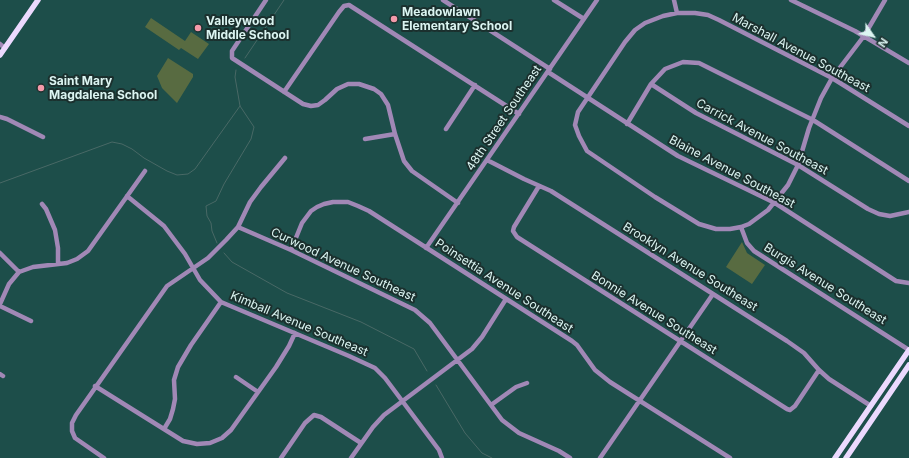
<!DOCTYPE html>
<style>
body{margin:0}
#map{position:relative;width:909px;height:458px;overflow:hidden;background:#1d4e4a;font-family:Inter,sans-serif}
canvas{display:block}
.north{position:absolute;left:853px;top:16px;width:40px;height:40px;-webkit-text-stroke:3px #1b302e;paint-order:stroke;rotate:124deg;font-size:11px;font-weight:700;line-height:16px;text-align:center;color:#dbf4f1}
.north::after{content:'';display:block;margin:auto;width:14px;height:18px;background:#dbf4f1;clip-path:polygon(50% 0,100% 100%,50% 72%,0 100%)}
</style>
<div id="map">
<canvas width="909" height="458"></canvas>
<div class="north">N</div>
</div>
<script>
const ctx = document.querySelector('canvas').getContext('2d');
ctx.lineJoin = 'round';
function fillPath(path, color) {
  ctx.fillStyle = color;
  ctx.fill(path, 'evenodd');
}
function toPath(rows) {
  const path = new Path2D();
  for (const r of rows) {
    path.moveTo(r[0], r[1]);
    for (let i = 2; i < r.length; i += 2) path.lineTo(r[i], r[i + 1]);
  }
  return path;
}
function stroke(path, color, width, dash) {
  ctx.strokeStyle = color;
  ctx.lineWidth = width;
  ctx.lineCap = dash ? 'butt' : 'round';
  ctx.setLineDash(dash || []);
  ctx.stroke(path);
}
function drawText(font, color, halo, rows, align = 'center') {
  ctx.font = font + ' Inter,sans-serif';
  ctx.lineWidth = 4;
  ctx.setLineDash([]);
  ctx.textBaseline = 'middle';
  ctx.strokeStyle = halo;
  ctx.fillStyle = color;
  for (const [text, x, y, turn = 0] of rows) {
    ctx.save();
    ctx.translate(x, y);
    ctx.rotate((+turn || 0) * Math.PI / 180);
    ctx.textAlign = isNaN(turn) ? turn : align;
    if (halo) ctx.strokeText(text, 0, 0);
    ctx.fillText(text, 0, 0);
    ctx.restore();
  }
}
const green = toPath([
 [151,18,185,41,191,32,209,44,198,59,181,48,179,50,145,27],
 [168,58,193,74,193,77,177,103,162,88,157,76],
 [742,242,747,253,765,265,752,284,726,267]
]);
const stream = toPath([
 [245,58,284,0],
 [0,183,112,142,122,144,132,149,144,158,167,171,177,175,188,174,195,169,240,106],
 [217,243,212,231,211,223,207,216,206,206,216,201,224,184,251,139,254,127,240,106,235,77,236,70],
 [224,253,232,262,287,293,361,322,414,349,427,371],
 [436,385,465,433,482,453,492,458]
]);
const minor = toPath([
 [266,0,232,51,232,58,303,104,311,106,318,105,325,100,337,89,348,84,359,84,374,89,381,94,388,105,395,134,404,161,412,171,458,203],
 [443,0,550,69],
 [554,0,584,19],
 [674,0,677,13],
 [791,0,855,31,909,63],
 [885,0,864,36,832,78,821,98,809,128,798,165,788,185,768,210,749,224,741,227,730,229,716,229,699,224,655,197,587,151,579,136,575,125,578,112,625,42,635,30,645,23,663,16,677,13,695,13,708,15,719,20,832,78,909,126],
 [0,44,5,48],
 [548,72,678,156,775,203,896,281,909,283],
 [651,84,696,113,798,165,868,209,879,214,890,216,909,212],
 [284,92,339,12,344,6,349,5,519,114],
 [0,117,7,119,43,137],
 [627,124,651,84,665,69,683,62,699,63,813,120,909,181],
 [446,129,475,85],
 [365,139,395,134],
 [487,160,524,179,551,191,787,341,804,353,819,370,829,379,871,406],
 [539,186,514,227,513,231,517,237,787,409,790,410,795,406,819,370],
 [127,196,164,226,185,254,200,280,221,302,349,356,375,368,385,378,439,450,442,458],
 [42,204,46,209,55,230,58,248,58,263],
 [238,227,291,250,415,310,430,323,502,420,519,433,559,451,570,458],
 [741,227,747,243,754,251,909,350],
 [426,248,597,0],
 [291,250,302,223,311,211,317,207,324,204,333,202,348,202,358,206,369,211,572,341,577,345,595,370,610,382,730,458],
 [0,253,19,272],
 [0,304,9,284,19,272,33,267,67,263,77,259,88,251,145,171],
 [0,306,31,321],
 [0,374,3,376],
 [236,377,258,392],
 [95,386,183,441,197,444,210,443,222,438,231,430,276,367,289,346,295,333],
 [491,405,516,387,527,383],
 [164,429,170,419,173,409,175,399,174,380,178,367,191,345,221,302],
 [104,458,75,438,72,431,72,423,76,415,167,286,208,258,226,240,238,227,250,202,261,187,285,158],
 [281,458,305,423,314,415,321,417,361,443],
 [351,458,373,427,384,415,472,349,482,337,506,299],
 [600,458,713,294]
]);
const major = toPath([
 [0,55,38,0],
 [835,458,909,350],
 [846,458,909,365]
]);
const markers = [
 [394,19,4,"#f39aaa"],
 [198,28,4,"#f39aaa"],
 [41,88,4,"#f39aaa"]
];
const poiNames = [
 ["Meadowlawn",402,12],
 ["Elementary School",402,26],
 ["Valleywood",206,21],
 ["Middle School",206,35],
 ["Saint Mary",49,81],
 ["Magdalena School",49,95]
];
const streetNames = [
 ["Marshall Avenue Southeast",801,53,28],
 ["48th Street Southeast",504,118,-56],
 ["Carrick Avenue Southeast",762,137,28],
 ["Blaine Avenue Southeast",732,172,28],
 ["Curwood Avenue Southeast",343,265,25],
 ["Brooklyn Avenue Southeast",690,267,32],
 ["Burgis Avenue Southeast",825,284,32],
 ["Poinsettia Avenue Southeast",504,286,33],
 ["Bonnie Avenue Southeast",654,313,32],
 ["Kimball Avenue Southeast",299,324,23]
];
fillPath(green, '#586b41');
stroke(stream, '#496966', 1);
stroke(minor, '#a188b6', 4.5);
stroke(major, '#ecd9fe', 5.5);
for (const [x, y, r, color] of markers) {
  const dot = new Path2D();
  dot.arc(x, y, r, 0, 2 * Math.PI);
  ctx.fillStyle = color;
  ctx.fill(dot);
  stroke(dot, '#1b302e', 1.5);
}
drawText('bold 12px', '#dbf4f1', '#1b302e', poiNames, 'left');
drawText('12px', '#dbf4f1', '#1b302e', streetNames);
</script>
